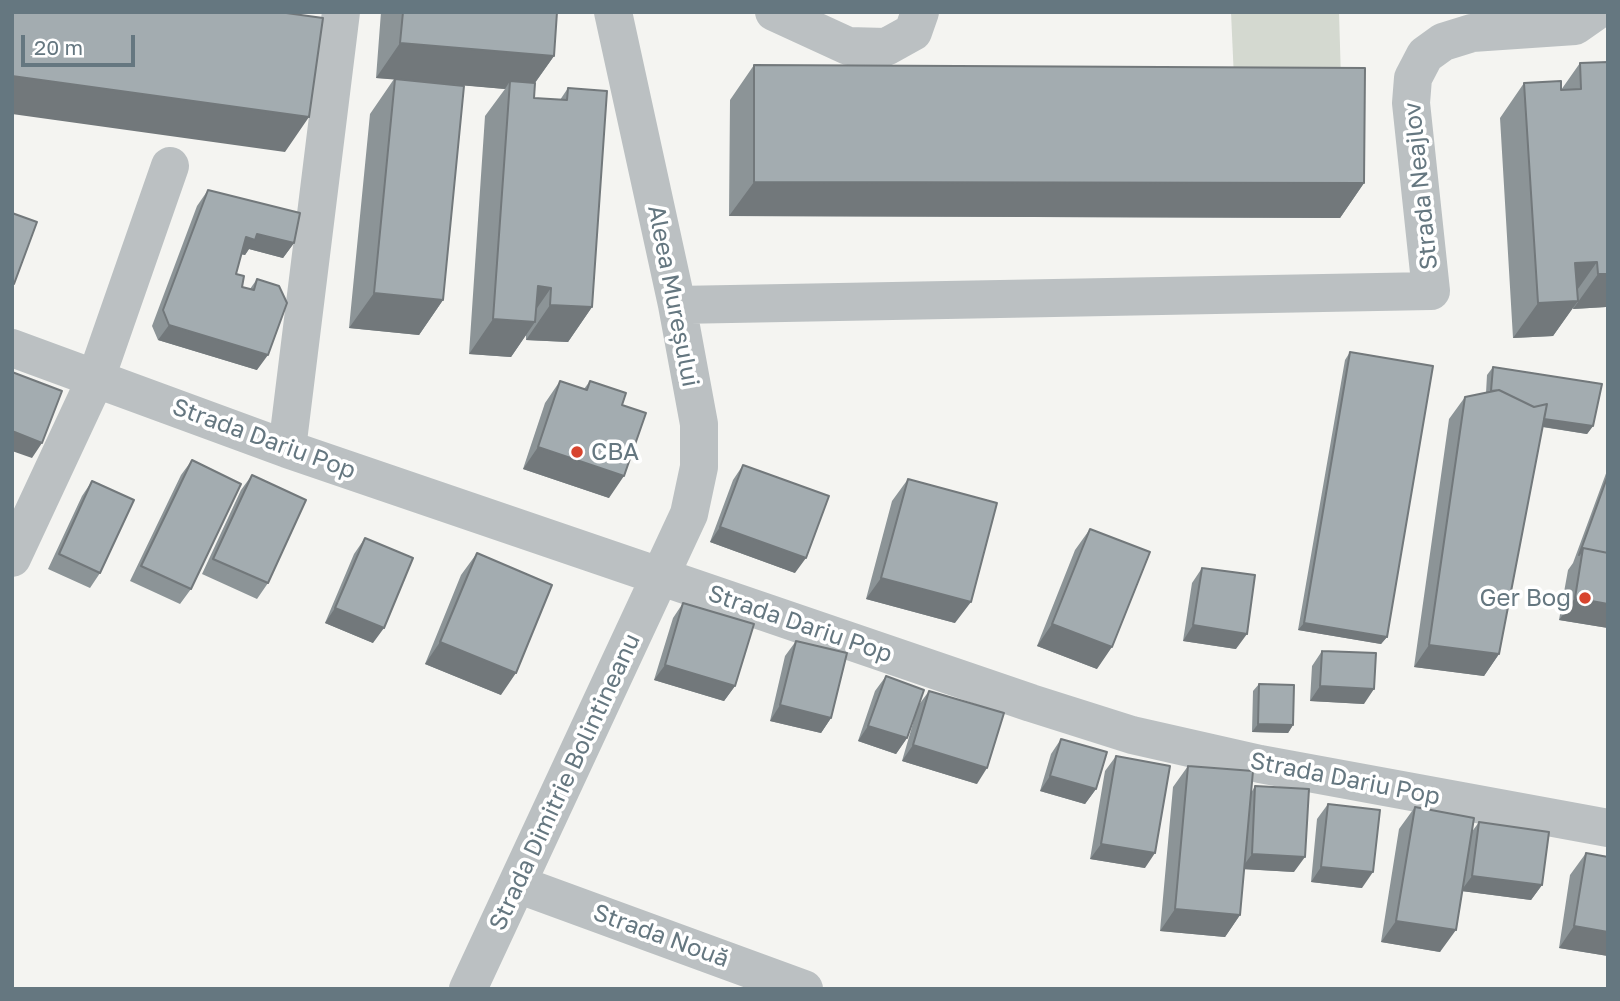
<!DOCTYPE html>
<meta charset="utf-8">
<style>
body{margin:0}
#map{position:relative;width:1620px;height:1001px;overflow:hidden;background:#f4f4f1;font-family:"Golos Text",sans-serif}
canvas{display:block}
.frame{position:absolute;inset:0;border:14px solid #657780;pointer-events:none}
.scale{position:absolute;left:21px;top:35px;width:114px;height:32px;box-sizing:border-box;border:4px solid #657780;border-top:0;padding-left:9px;font-size:21px;line-height:24px;white-space:nowrap;color:#657780;-webkit-text-stroke:5px #fff;paint-order:stroke}
</style>
<div id="map">
<canvas width="1620" height="1001"></canvas>
<div class="frame"></div>
<div class="scale">20 m</div>
</div>
<script>
const ctx = document.querySelector('canvas').getContext('2d');
ctx.lineJoin = 'round';
function fillPath(path, color) {
  ctx.fillStyle = color;
  ctx.fill(path, 'evenodd');
}
function toPath(rows) {
  const path = new Path2D();
  for (const r of rows) {
    path.moveTo(r[0], r[1]);
    for (let i = 2; i < r.length; i += 2) path.lineTo(r[i], r[i + 1]);
  }
  return path;
}
function stroke(path, color, width, dash) {
  ctx.strokeStyle = color;
  ctx.lineWidth = width;
  ctx.lineCap = dash ? 'butt' : 'round';
  ctx.setLineDash(dash || []);
  ctx.stroke(path);
}
function drawText(font, color, halo, rows, align = 'center') {
  ctx.font = font + ' "Golos Text",sans-serif';
  ctx.lineWidth = 7;
  ctx.setLineDash([]);
  ctx.textBaseline = 'middle';
  ctx.strokeStyle = halo;
  ctx.fillStyle = color;
  for (const [text, x, y, turn = 0] of rows) {
    ctx.save();
    ctx.translate(x, y);
    ctx.rotate((+turn || 0) * Math.PI / 180);
    ctx.textAlign = isNaN(turn) ? turn : align;
    if (halo) ctx.strokeText(text, 0, 0);
    ctx.fillText(text, 0, 0);
    ctx.restore();
  }
}
const green = toPath([
 [1231,12,1339,12,1341,80,1234,79]
]);
const minor = toPath([
 [774,12,848,46,886,47,913,32,920,12],
 [677,305,1431,291,1411,103,1413,78,1425,55,1443,42,1472,33,1575,26,1595,12],
 [12,348,287,449,1031,703,1132,735,1260,764,1608,828],
 [287,449,341,12],
 [12,558,96,378,170,166],
 [517,884,804,989],
 [468,989,689,514,699,467,699,424,677,305,613,12]
]);
const wall = toPath([
 [381,12,557,12,554,56,535,83,534,98,560,100,568,88,592,307,568,342,526,340,526,335,511,357,469,354,485,116,505,89,440,83,443,300,419,335,349,328,370,114,394,79,376,78],
 [1580,63,1606,307,1573,309,1573,307,1553,336,1513,338,1500,118,1524,83,1561,90],
 [754,65,1364,183,1340,218,729,216,730,100],
 [208,190,294,243,283,258,249,249,245,255,241,254,236,274,242,287,250,289,257,279,257,370,158,340,152,326,197,206],
 [1350,352,1387,637,1381,644,1298,630,1345,360],
 [1493,367,1593,426,1587,434,1542,427,1499,654,1484,676,1414,667,1449,419,1465,397,1486,393,1487,375],
 [560,381,584,389,590,381,622,405,609,498,523,469,545,403],
 [192,460,191,589,180,604,130,581,181,475],
 [743,465,795,573,710,542,733,480],
 [1608,468,1608,628,1559,620,1568,570,1573,563],
 [252,475,268,583,257,599,202,574,241,490],
 [908,479,955,623,866,599,892,501],
 [92,481,100,573,90,588,48,569,82,496],
 [1090,529,1097,669,1037,646,1075,550],
 [365,538,373,643,325,623,354,554],
 [477,553,501,695,425,664,461,575],
 [1202,568,1236,649,1183,641,1192,583],
 [683,603,735,686,724,701,654,680,673,618],
 [796,641,831,718,821,733,770,721,785,656],
 [1322,651,1364,704,1310,701,1312,666],
 [886,676,907,738,896,754,858,741,875,691],
 [1259,684,1293,725,1288,733,1252,732,1253,691],
 [929,691,977,784,902,761,918,706],
 [1061,739,1096,789,1085,804,1040,791,1051,754],
 [1116,756,1145,868,1090,859,1105,771],
 [1188,766,1251,793,1255,786,1294,872,1244,869,1240,915,1225,937,1160,931,1173,787],
 [1328,804,1362,888,1311,882,1317,819],
 [1415,807,1471,833,1479,822,1542,885,1531,900,1462,891,1440,952,1381,942,1399,829],
 [1586,853,1608,956,1559,948,1570,875]
]);
const shadedWall = toPath([
 [400,43,554,56,529,91,510,81,505,89,376,78],
 [12,76,309,117,285,152,12,114],
 [754,182,1364,183,1340,218,729,216],
 [257,234,294,243,283,258,249,249,245,255,235,253,246,237],
 [1597,262,1573,296,1575,263],
 [1598,274,1608,274,1608,304,1606,307,1573,309],
 [538,286,551,288,528,321,535,322,511,357,469,354,493,319],
 [374,293,443,300,419,335,349,328],
 [1578,301,1553,336,1513,338,1538,303],
 [550,305,592,307,568,342,526,340],
 [169,325,268,355,257,370,158,340],
 [1537,417,1593,426,1587,434,1532,425],
 [12,431,42,443,32,458,12,451],
 [538,447,624,476,609,498,523,469],
 [720,527,806,558,795,573,710,542],
 [881,578,971,602,955,623,866,599],
 [1575,598,1608,604,1608,628,1559,620],
 [335,608,384,628,373,643,325,623],
 [1304,623,1387,637,1381,644,1298,630],
 [1052,624,1112,647,1097,669,1037,646],
 [1193,625,1247,634,1236,649,1183,641],
 [440,642,516,673,501,695,425,664],
 [1429,645,1499,654,1484,676,1414,667],
 [665,665,735,686,724,701,654,680],
 [1320,686,1374,689,1364,704,1310,701],
 [780,705,831,718,821,733,770,721],
 [1258,724,1293,725,1288,733,1252,732],
 [868,726,907,738,896,754,858,741],
 [913,745,987,768,977,784,902,761],
 [1050,776,1096,789,1085,804,1040,791],
 [1101,844,1155,853,1145,868,1090,859],
 [1252,854,1305,857,1294,872,1241,869],
 [1321,867,1373,872,1362,888,1311,882],
 [1472,876,1542,885,1531,900,1461,891],
 [1175,909,1240,915,1225,937,1160,931],
 [1396,921,1456,930,1440,952,1381,942],
 [1574,926,1608,932,1608,956,1559,948]
]);
const building = toPath([
 [12,12,279,12,323,18,309,117,12,76,12,12],
 [403,12,557,12,554,56,400,43,403,12],
 [1608,62,1608,274,1598,274,1597,262,1575,263,1578,301,1538,303,1524,83,1561,81,1561,90,1581,89,1580,63,1608,62],
 [754,65,1365,68,1364,183,754,182,754,65],
 [395,79,464,86,443,300,374,293,395,79],
 [510,81,535,83,534,98,567,100,568,88,607,91,592,307,550,305,551,288,538,286,535,322,493,319,510,81],
 [208,190,300,213,294,243,257,234,255,240,246,237,236,274,244,276,242,287,254,290,257,279,279,286,287,303,268,355,169,325,163,310,208,190],
 [12,213,37,222,14,284,12,283,12,213],
 [1350,352,1433,366,1387,637,1304,623,1350,352],
 [1493,367,1602,384,1593,426,1544,419,1547,404,1534,407,1499,390,1491,391,1493,367],
 [12,372,62,391,42,443,12,431,12,372],
 [560,381,587,390,590,381,626,393,622,405,646,413,624,476,538,447,560,381],
 [1499,390,1534,407,1547,404,1499,654,1429,645,1465,397,1499,390],
 [192,460,241,484,191,589,141,566,192,460],
 [743,465,829,496,806,558,720,527,743,465],
 [252,475,306,500,268,583,213,559,252,475],
 [1608,475,1608,553,1583,548,1579,555,1608,475],
 [908,479,997,503,971,602,881,578,908,479],
 [92,481,134,500,100,573,59,554,92,481],
 [1090,529,1150,552,1112,647,1052,624,1090,529],
 [365,538,413,558,384,628,335,608,365,538],
 [1583,548,1608,553,1608,604,1575,598,1583,548],
 [477,553,552,585,516,673,440,642,477,553],
 [1202,568,1255,575,1247,634,1193,625,1202,568],
 [683,603,754,624,735,686,665,665,683,603],
 [796,641,847,653,831,718,780,705,796,641],
 [1322,651,1376,653,1374,689,1320,686,1322,651],
 [886,676,924,690,907,738,868,726,886,676],
 [1259,684,1294,685,1293,725,1258,724,1259,684],
 [929,691,1004,713,987,768,913,745,929,691],
 [1061,739,1107,752,1096,789,1050,776,1061,739],
 [1116,756,1170,766,1155,853,1101,844,1116,756],
 [1188,766,1253,771,1240,915,1175,909,1188,766],
 [1255,786,1309,789,1305,857,1252,854,1255,786],
 [1328,804,1380,810,1373,872,1321,867,1328,804],
 [1415,807,1474,818,1456,930,1396,921,1415,807],
 [1479,822,1549,832,1542,885,1472,876,1479,822],
 [1586,853,1608,857,1608,932,1574,926,1586,853]
]);
const markers = [
 [577,452,7,"#d7442e"],
 [1585,598,7,"#d7442e"]
];
const streetNames = [
 ["Strada Neajlov",1421,186,-96],
 ["Aleea Mureșului",673,296,79],
 ["Strada Dariu Pop",264,439,20],
 ["Strada Dariu Pop",800,624,19],
 ["Strada Dariu Pop",1345,779,11],
 ["Strada Dimitrie Bolintineanu",565,782,-65],
 ["Strada Nouă",661,936,20]
];
const poiNames = [
 ["CBA",591,452],
 ["Ger Bog",1571,598,"right"]
];
fillPath(green, '#d4d9d0');
stroke(minor, '#bbc0c2', 38);
fillPath(wall, '#8c9497');
fillPath(shadedWall, '#72787b');
fillPath(building, '#a3acb0');
stroke(building, '#72787b', 2);
for (const [x, y, r, color] of markers) {
  const dot = new Path2D();
  dot.arc(x, y, r, 0, 2 * Math.PI);
  ctx.fillStyle = color;
  ctx.fill(dot);
  stroke(dot, '#fff', 2.5);
}
drawText('24px', '#657780', '#fff', streetNames);
drawText('24px', '#657780', '#fff', poiNames, 'left');
</script>
